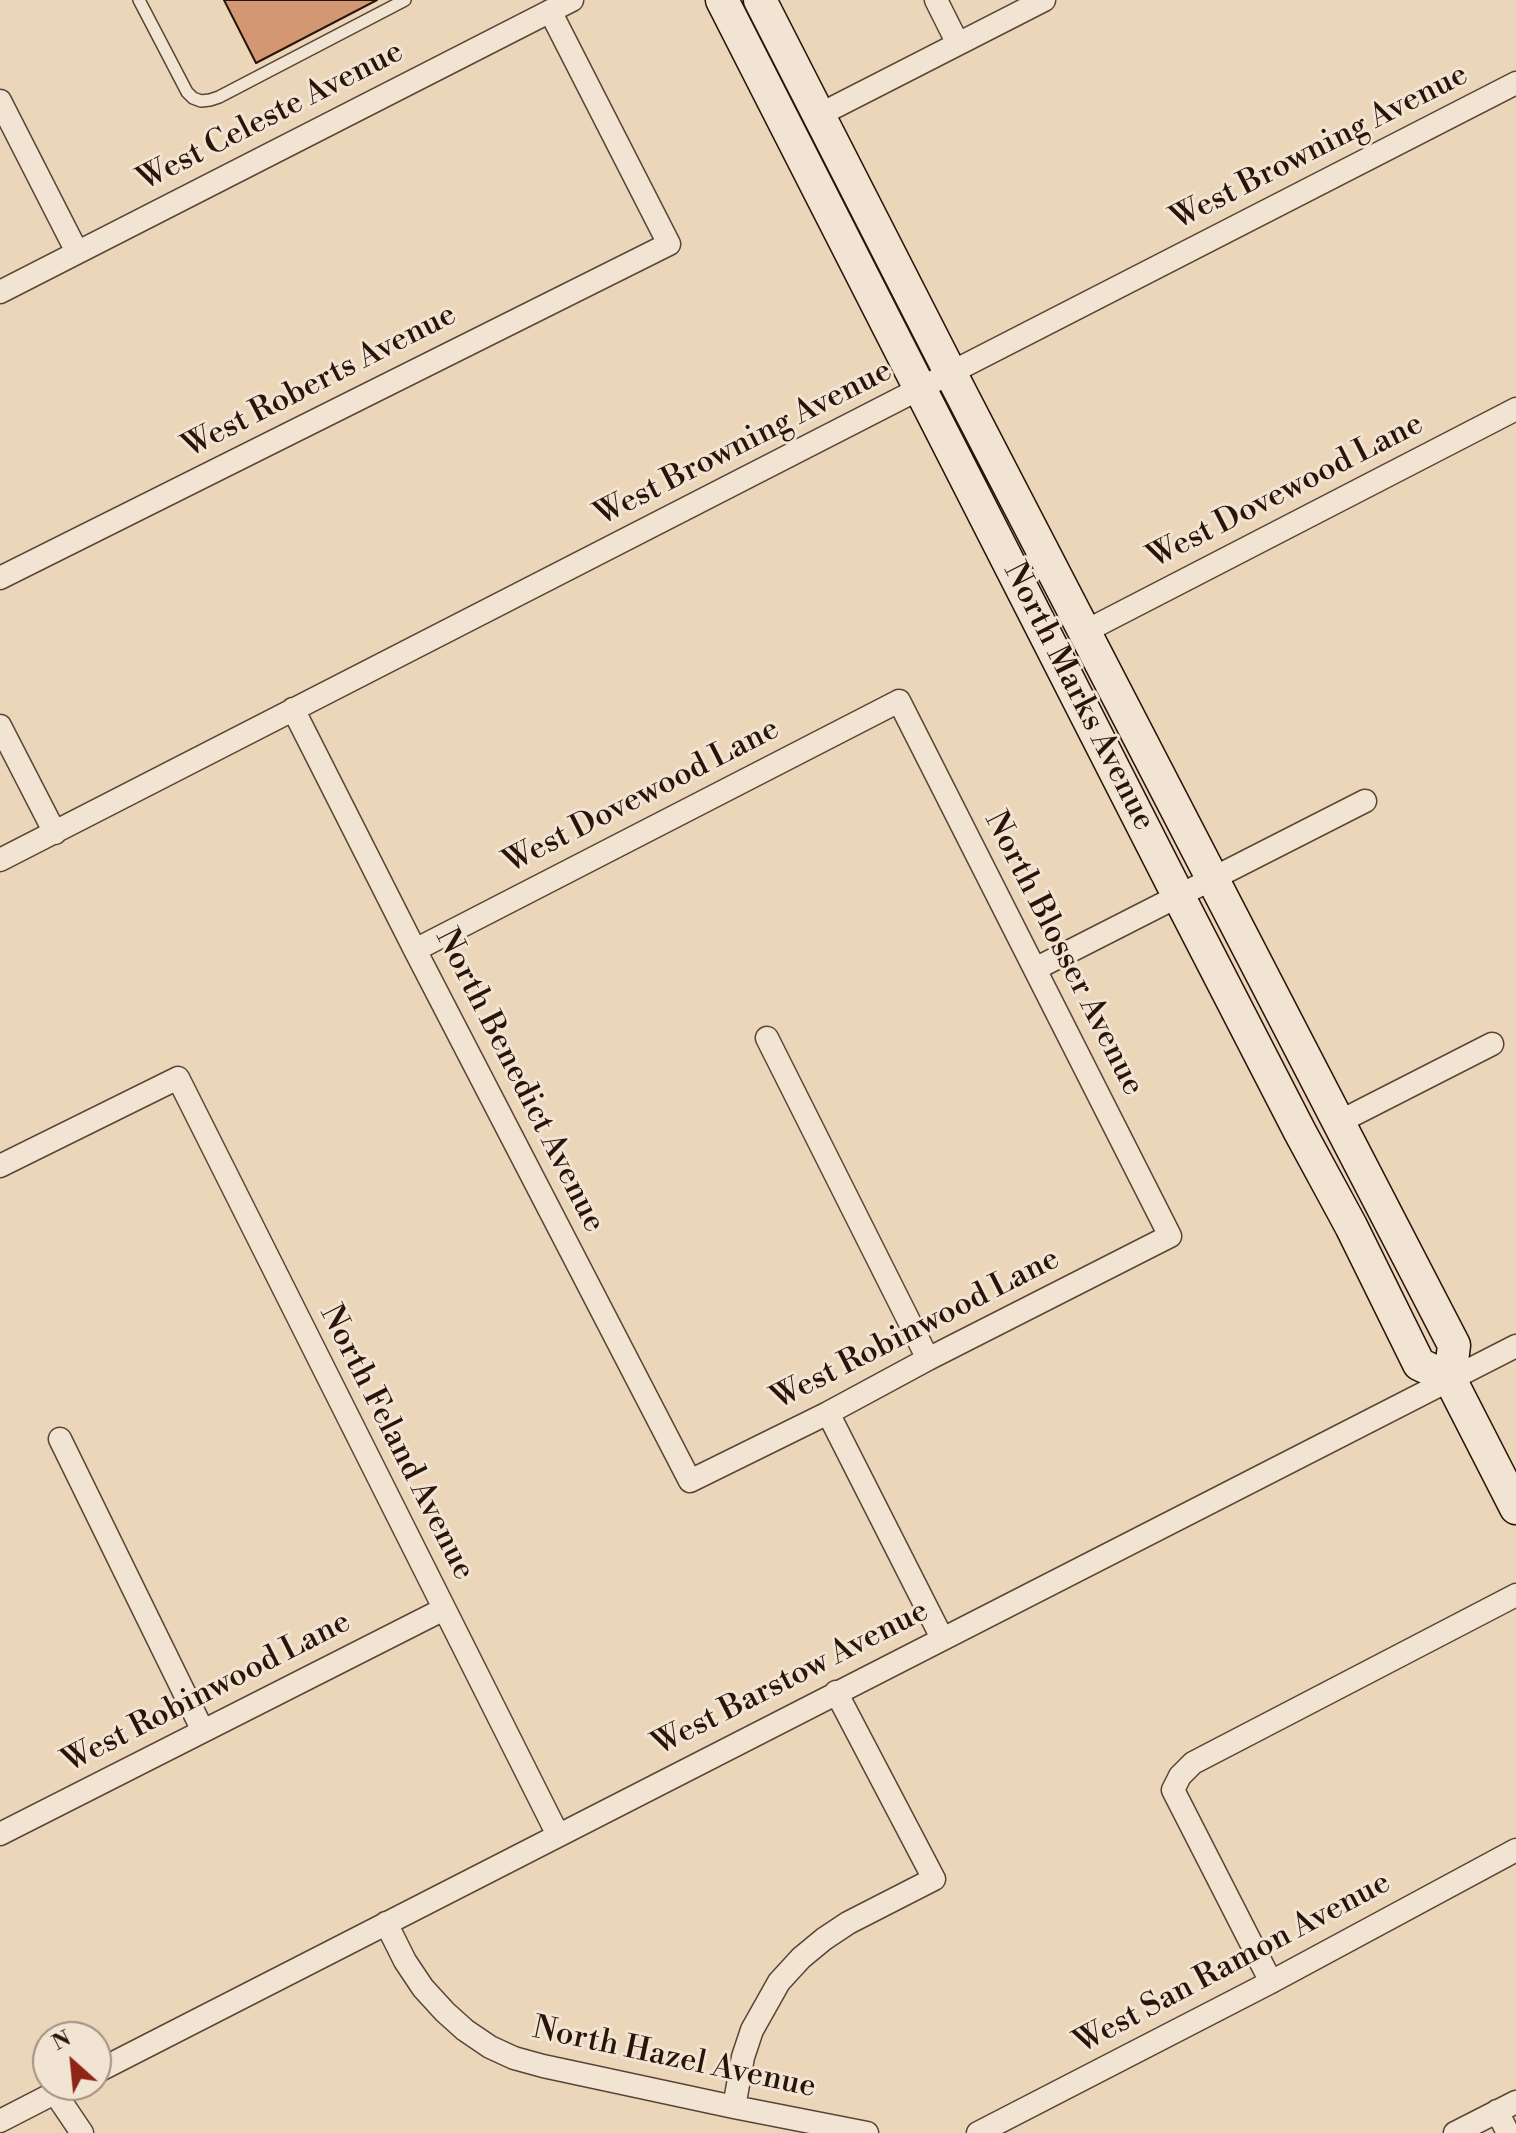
<!DOCTYPE html>
<style>
body{margin:0}
#map{position:relative;width:1516px;height:2133px;overflow:hidden;background:#ebd6ba;font-family:"Libre Bodoni",serif}
canvas{display:block}
.north{position:absolute;left:32px;top:2021px;width:80px;height:80px;box-sizing:border-box;background:#f2e4d2;border:2px solid #a29082;border-radius:50%;rotate:333deg;font-size:22px;font-weight:700;line-height:32px;text-align:center;color:#2a1309}
.north::after{content:'';display:block;margin:auto;width:28px;height:36px;background:#8f2418;clip-path:polygon(50% 0,100% 100%,50% 72%,0 100%)}
</style>
<div id="map">
<canvas width="1516" height="2133"></canvas>
<div class="north">N</div>
</div>
<script>
const ctx = document.querySelector('canvas').getContext('2d');
ctx.lineJoin = 'round';
function fillPath(path, color) {
  ctx.fillStyle = color;
  ctx.fill(path, 'evenodd');
}
function toPath(rows) {
  const path = new Path2D();
  for (const r of rows) {
    path.moveTo(r[0], r[1]);
    for (let i = 2; i < r.length; i += 2) path.lineTo(r[i], r[i + 1]);
  }
  return path;
}
function stroke(path, color, width, dash) {
  ctx.strokeStyle = color;
  ctx.lineWidth = width;
  ctx.lineCap = dash ? 'butt' : 'round';
  ctx.setLineDash(dash || []);
  ctx.stroke(path);
}
function drawText(font, color, halo, rows, align = 'center') {
  ctx.font = font + ' "Libre Bodoni",serif';
  ctx.lineWidth = 6;
  ctx.setLineDash([]);
  ctx.textBaseline = 'middle';
  ctx.strokeStyle = halo;
  ctx.fillStyle = color;
  for (const [text, x, y, turn = 0] of rows) {
    ctx.save();
    ctx.translate(x, y);
    ctx.rotate((+turn || 0) * Math.PI / 180);
    ctx.textAlign = isNaN(turn) ? turn : align;
    if (halo) ctx.strokeText(text, 0, 0);
    ctx.fillText(text, 0, 0);
    ctx.restore();
  }
}
const building = toPath([
 [224,0,377,0,256,63,224,0]
]);
const service = toPath([
 [139,0,187,92,193,98,201,101,210,100,219,97,405,0]
]);
const minor = toPath([
 [936,0,958,44],
 [0,101,77,252],
 [819,115,1044,0],
 [0,292,572,0],
 [0,578,669,244,550,11],
 [1086,631,1516,409],
 [293,709,415,950,690,1481,828,1413,928,1359,1170,1236,899,701,415,950],
 [0,726,55,833],
 [0,860,1516,83],
 [1035,969,1365,801],
 [767,1038,928,1359],
 [1339,1122,1492,1044],
 [0,1166,178,1078,558,1835],
 [828,1413,942,1638],
 [60,1439,203,1731],
 [0,1834,444,1609],
 [386,1923,405,1961,423,1988,445,2012,465,2030,490,2047,514,2058,543,2066,734,2107,867,2133],
 [1271,1982,1173,1790,1180,1776,1193,1763,1516,1595],
 [96,2072,1516,1346],
 [55,2093,82,2133],
 [734,2107,743,2057,752,2030,779,1982,801,1958,824,1939,848,1923,934,1879,836,1692],
 [1497,2111,1508,2133],
 [0,2121,70,2085],
 [978,2133,1271,1982,1516,1850],
 [1455,2133,1516,2102]
]);
const secondary = toPath([
 [722,0,1179,897,1300,1132,1351,1226,1419,1364,1450,1379],
 [760,0,951,374,1454,1345,1450,1379,1516,1508]
]);
const streetNames = [
 ["West Celeste Avenue",271,117,-27],
 ["West Browning Avenue",1320,148,-27],
 ["West Roberts Avenue",320,382,-27],
 ["West Browning Avenue",744,444,-27],
 ["West Dovewood Lane",1286,492,-27],
 ["North Marks Avenue",1078,697,63],
 ["West Dovewood Lane",642,797,-27],
 ["North Blosser Avenue",1063,954,63],
 ["North Benedict Avenue",519,1081,63],
 ["West Robinwood Lane",916,1330,-27],
 ["North Feland Avenue",396,1443,63],
 ["West Barstow Avenue",791,1679,-27],
 ["West Robinwood Lane",207,1693,-27],
 ["West San Ramon Avenue",1233,1964,-28],
 ["North Hazel Avenue",674,2059,12]
];
fillPath(building, '#d39873');
stroke(building, '#2a1309', 2);
stroke(service, '#5a4435', 14);
stroke(minor, '#5a4435', 25);
stroke(secondary, '#2a1309', 35);
stroke(service, '#f2e4d2', 11);
stroke(minor, '#f2e4d2', 22);
stroke(secondary, '#f2e4d2', 32);
drawText('32px', '#2a1309', '#f2e4d2', streetNames);
</script>
